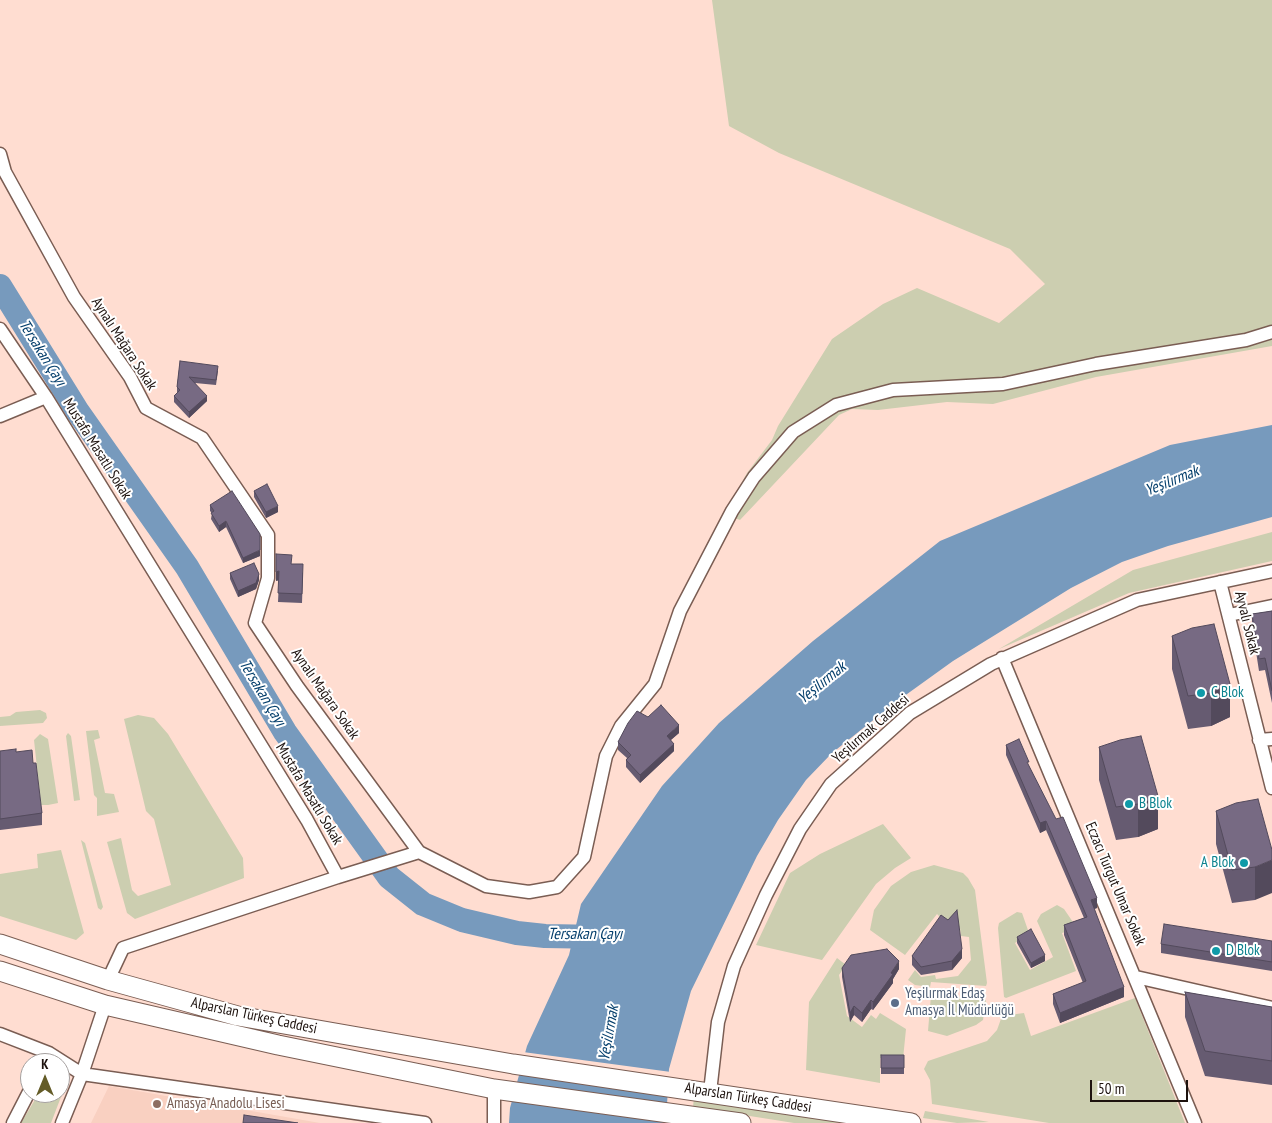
<!DOCTYPE html>
<meta charset="utf-8">
<style>
body{margin:0}
#map{position:relative;width:1272px;height:1123px;overflow:hidden;background:#ffddd1;font-family:"PT Sans Narrow",sans-serif}
canvas{display:block}
.north{position:absolute;left:20px;top:1053px;width:50px;height:50px;box-sizing:border-box;background:#fff;border:1px solid #a5a09f;border-radius:50%;rotate:0deg;font-size:14px;font-weight:700;line-height:20px;text-align:center;color:#1d120e}
.north::after{content:'';display:block;margin:auto;width:18px;height:22px;background:#645c28;clip-path:polygon(50% 0,100% 100%,50% 72%,0 100%)}
.scale{position:absolute;left:1090px;top:1080px;width:98px;height:22px;box-sizing:border-box;border:2px solid #1d120e;border-top:0;padding-left:6px;font-size:15px;line-height:18px;white-space:nowrap;color:#1d120e;-webkit-text-stroke:4px #fff;paint-order:stroke}
</style>
<div id="map">
<canvas width="1272" height="1123"></canvas>
<div class="north">K</div>
<div class="scale">50 m</div>
</div>
<script>
const ctx = document.querySelector('canvas').getContext('2d');
ctx.lineJoin = 'round';
function fillPath(path, color) {
  ctx.fillStyle = color;
  ctx.fill(path, 'evenodd');
}
function toPath(rows) {
  const path = new Path2D();
  for (const r of rows) {
    path.moveTo(r[0], r[1]);
    for (let i = 2; i < r.length; i += 2) path.lineTo(r[i], r[i + 1]);
  }
  return path;
}
function stroke(path, color, width, dash) {
  ctx.strokeStyle = color;
  ctx.lineWidth = width;
  ctx.lineCap = dash ? 'butt' : 'round';
  ctx.setLineDash(dash || []);
  ctx.stroke(path);
}
function drawText(font, color, halo, rows, align = 'center') {
  ctx.font = font + ' "PT Sans Narrow",sans-serif';
  ctx.lineWidth = 4;
  ctx.setLineDash([]);
  ctx.textBaseline = 'middle';
  ctx.strokeStyle = halo;
  ctx.fillStyle = color;
  for (const [text, x, y, turn = 0] of rows) {
    ctx.save();
    ctx.translate(x, y);
    ctx.rotate((+turn || 0) * Math.PI / 180);
    ctx.textAlign = isNaN(turn) ? turn : align;
    if (halo) ctx.strokeText(text, 0, 0);
    ctx.fillText(text, 0, 0);
    ctx.restore();
  }
}
const built = toPath([
 [109,1086,320,1123,91,1123]
]);
const green = toPath([
 [712,0,1272,0,1272,346,1096,377,993,404,947,402,878,410,852,409,839,415,740,520,724,514,747,473,772,440,778,426,832,339,883,304,917,288,999,323,1045,284,1010,249,779,153,729,126],
 [1272,532,1272,561,1129,593,999,649,1133,570],
 [40,710,46,713,47,718,43,723,0,726,0,717,10,716,16,712],
 [138,715,154,718,168,734,243,858,244,878,135,919,127,913,107,842,121,838,132,890,138,896,171,885,154,819,146,811,124,719],
 [98,730,100,738,94,740,105,793,114,794,119,812,97,816,97,798,94,795,86,731],
 [68,733,71,736,80,800,74,801,66,736],
 [40,734,48,739,58,803,48,805,41,805,34,740],
 [883,824,911,858,895,868,876,884,822,960,756,945,790,873,820,854],
 [81,840,85,843,103,907,101,910,98,908],
 [61,850,84,933,76,940,0,916,0,874,38,868,37,854],
 [934,865,963,873,968,878,975,890,987,983,986,986,931,982,930,987,915,985,908,980,915,970,921,977,935,975,936,979,958,976,971,960,969,937,961,936,960,928,952,920,948,925,937,914,905,955,870,930,874,910,891,886,911,872],
 [1057,905,1064,909,1077,928,1062,933,1076,971,1006,998,1004,997,998,928,999,923,1017,912,1022,913,1029,933,1015,943,1030,970,1053,957,1037,921,1041,914],
 [837,958,846,965,839,975,847,1016,862,1027,871,1015,876,1019,880,1013,906,1029,903,1059,880,1058,880,1083,806,1070,809,1002],
 [931,995,986,1000,983,1020,976,1025,947,1036,928,1031],
 [1135,998,1185,1123,1049,1123,932,1104,930,1080,924,1069,928,1061,987,1041,997,1030,1002,1016,1024,1013,1031,1036],
 [60,1087,64,1089,51,1123,21,1123,39,1093,60,1093],
 [694,1097,857,1123,794,1123,693,1107],
 [925,1111,989,1122,957,1123,923,1118]
]);
const water = toPath([
 [1272,425,1272,517,1168,546,1122,562,1071,588,953,661,896,702,832,753,806,780,778,820,757,856,691,991,669,1069,666,1123,509,1123,510,1108,527,1046,569,955,581,904,662,786,719,723,813,641,940,541,1170,445]
]);
const pier = toPath([
 [523,1052,671,1072,670,1095,517,1074]
]);
const river = toPath([
 [0,286,78,412,187,567,285,732,389,877,423,904,462,920,517,933,545,936,604,937]
]);
const minor = toPath([
 [0,154,5,172,74,297,130,377,146,408,202,438,268,535,268,578,255,623,297,686,419,852],
 [0,329,46,397,307,820,338,877,123,948,108,980],
 [0,416,46,397],
 [1220,582,1272,788],
 [1229,615,1272,606],
 [1002,658,1195,1123],
 [1259,740,1272,739],
 [338,877,419,852,486,886,529,892,557,887,584,857,606,756,621,726,655,684,680,611,732,511,754,477,793,432,836,405,893,390,1003,384,1096,364,1246,340,1272,332],
 [1136,977,1272,1008],
 [0,1034,49,1053,82,1074,425,1123],
 [710,1092,718,1022,734,966,766,895,800,829,831,784,910,713,991,664,1137,600,1272,571],
 [13,1123,30,1090],
 [62,1123,82,1074,105,1005],
 [494,1123,494,1089]
]);
const highway = toPath([
 [0,944,108,980,238,1016,513,1064,911,1123],
 [0,971,105,1005,278,1045,494,1089,741,1123]
]);
const wall = toPath([
 [180,361,218,371,216,385,195,383,207,401,189,418,174,402,174,396,177,393,177,387],
 [254,491,278,512,266,518,254,497],
 [210,505,260,556,243,563,226,527,219,532,211,519,212,513,210,511],
 [292,564,303,573,302,603,278,602,279,580,276,581],
 [230,573,259,580,256,589,238,597,230,579],
 [1272,611,1272,703,1265,670,1259,671,1252,626,1252,614],
 [1172,636,1230,717,1211,726,1188,729,1172,669],
 [648,717,679,733,671,740,674,751,640,783,626,767,626,760,627,758,618,750,618,742],
 [1006,745,1029,766,1097,908,1094,909,1124,997,1060,1023,1053,1004,1053,994,1083,983,1064,935,1064,925,1084,918,1046,830,1040,833,1006,755],
 [1099,747,1158,829,1138,837,1116,840,1099,780],
 [0,751,16,752,33,763,42,813,42,825,0,830],
 [1258,799,1255,900,1232,903,1216,844,1216,811],
 [948,920,962,958,952,970,921,975,912,965,912,956],
 [1017,937,1045,961,1031,968,1017,943],
 [1272,941,1272,971,1161,953,1161,944],
 [842,968,899,969,893,979,893,983,873,1010,871,1009,862,1022,854,1015,850,1022,842,977],
 [1185,992,1272,1007,1272,1085,1205,1076,1185,1017],
 [881,1055,904,1055,904,1074,881,1074]
]);
const shadedWall = toPath([
 [207,396,207,401,189,418,189,412],
 [278,506,278,512,266,518,266,512],
 [226,521,226,527,219,532,219,526],
 [260,550,260,556,243,563,243,558],
 [279,571,279,580,276,581,276,572],
 [259,574,259,580,256,589,238,597,238,591],
 [1230,684,1230,717,1211,726,1211,693],
 [679,725,679,733,667,743,667,736],
 [674,744,674,751,640,783,640,775],
 [1158,796,1158,829,1138,837,1138,804],
 [1046,821,1046,830,1040,833,1040,823],
 [1272,860,1272,893,1255,900,1255,867],
 [1097,898,1097,908,1091,910,1091,900],
 [962,949,962,958,952,970,952,961],
 [1045,955,1045,961,1031,968,1031,963],
 [899,961,899,969,893,979,893,983,873,1010,873,1002,891,973],
 [1124,987,1124,997,1060,1023,1060,1013],
 [871,1000,871,1009,862,1022,862,1013],
 [854,1006,854,1015,850,1022,850,1013]
]);
const building = toPath([
 [180,361,218,366,216,380,189,377,207,396,189,412,174,396,180,390,177,387,180,361],
 [267,484,278,506,266,512,254,491,267,484],
 [232,491,260,534,260,550,243,558,226,521,219,526,211,513,214,511,210,505,232,491],
 [276,554,292,555,291,564,303,564,302,594,278,593,279,571,276,572,276,554],
 [254,563,259,574,256,583,238,591,230,573,254,563],
 [1272,611,1272,691,1265,658,1259,659,1252,614,1272,611],
 [1214,624,1230,684,1211,693,1188,696,1172,636,1192,628,1214,624],
 [661,705,679,725,667,736,674,744,640,775,626,760,631,755,618,742,628,723,637,711,648,717,661,705],
 [1141,736,1158,796,1138,804,1116,807,1099,747,1120,740,1141,736],
 [1019,739,1029,762,1027,762,1056,819,1063,817,1097,898,1091,900,1124,987,1060,1013,1053,994,1086,981,1064,925,1087,917,1046,821,1040,823,1006,745,1019,739],
 [16,749,16,752,32,750,33,763,36,763,42,813,0,819,0,751,16,749],
 [1258,799,1272,850,1272,860,1255,867,1232,870,1216,811,1236,803,1258,799],
 [957,910,962,949,952,961,921,967,912,956,941,915,948,920,957,910],
 [1164,924,1272,941,1272,962,1161,944,1164,924],
 [1031,929,1045,955,1031,963,1017,937,1031,929],
 [887,949,899,961,891,973,893,974,873,1002,871,1000,862,1013,854,1006,850,1013,842,968,851,955,887,949],
 [1185,992,1272,1007,1272,1061,1205,1051,1185,992],
 [881,1055,904,1055,904,1068,881,1068,881,1055],
 [244,1115,298,1123,243,1123,244,1115]
]);
const markers = [
 [1201,693,5,"#0f9aa8"],
 [1129,804,5,"#0f9aa8"],
 [1244,863,5,"#0f9aa8"],
 [1216,951,5,"#0f9aa8"],
 [895,1003,5,"#5c6f8a"],
 [157,1104,5,"#8d6e63"]
];
const streetNames = [
 ["Aynalı Mağara Sokak",124,344,57],
 ["Mustafa Masatlı Sokak",97,449,58],
 ["Ayvalı Sokak",1247,623,76],
 ["Aynalı Mağara Sokak",325,694,55],
 ["Yeşilırmak Caddesi",871,729,-41],
 ["Mustafa Masatlı Sokak",309,794,59],
 ["Eczacı Turgut Umar Sokak",1115,884,67],
 ["Alparslan Türkeş Caddesi",254,1016,12],
 ["Alparslan Türkeş Caddesi",748,1098,9]
];
const cultureNames = [
 ["C Blok",1211,693],
 ["B Blok",1139,804],
 ["A Blok",1234,863,"right"],
 ["D Blok",1226,951]
];
const serviceNames = [
 ["Yeşilırmak Edaş",905,994],
 ["Amasya İl Müdürlüğü",905,1011]
];
const educationNames = [
 ["Amasya Anadolu Lisesi",167,1104]
];
const waterNames = [
 ["Tersakan Çayı",42,353,58],
 ["Yeşilırmak",1172,481,-22],
 ["Yeşilırmak",822,683,-39],
 ["Tersakan Çayı",262,693,59],
 ["Tersakan Çayı",585,934],
 ["Yeşilırmak",609,1033,-80]
];
fillPath(built, '#f9d0c1');
fillPath(green, '#ccceb0');
fillPath(water, '#779abd');
fillPath(pier, '#ffddd1');
stroke(river, '#779abd', 24);
stroke(minor, '#7a5d53', 15);
stroke(highway, '#7a5d53', 21);
stroke(minor, '#fff', 12);
stroke(highway, '#fff', 19);
fillPath(wall, '#665b71');
fillPath(shadedWall, '#534a5c');
fillPath(building, '#776a83');
stroke(building, '#534a5c', 1);
for (const [x, y, r, color] of markers) {
  const dot = new Path2D();
  dot.arc(x, y, r, 0, 2 * Math.PI);
  ctx.fillStyle = color;
  ctx.fill(dot);
  stroke(dot, '#fff', 2);
}
drawText('15px', '#1d120e', '#fff', streetNames);
drawText('15px', '#0d838f', '#fff', cultureNames, 'left');
drawText('15px', '#4e5e75', '#fff', serviceNames, 'left');
drawText('15px', '#785e54', '#fff', educationNames, 'left');
drawText('italic 16px', '#053f6c', '#fff', waterNames);
</script>
